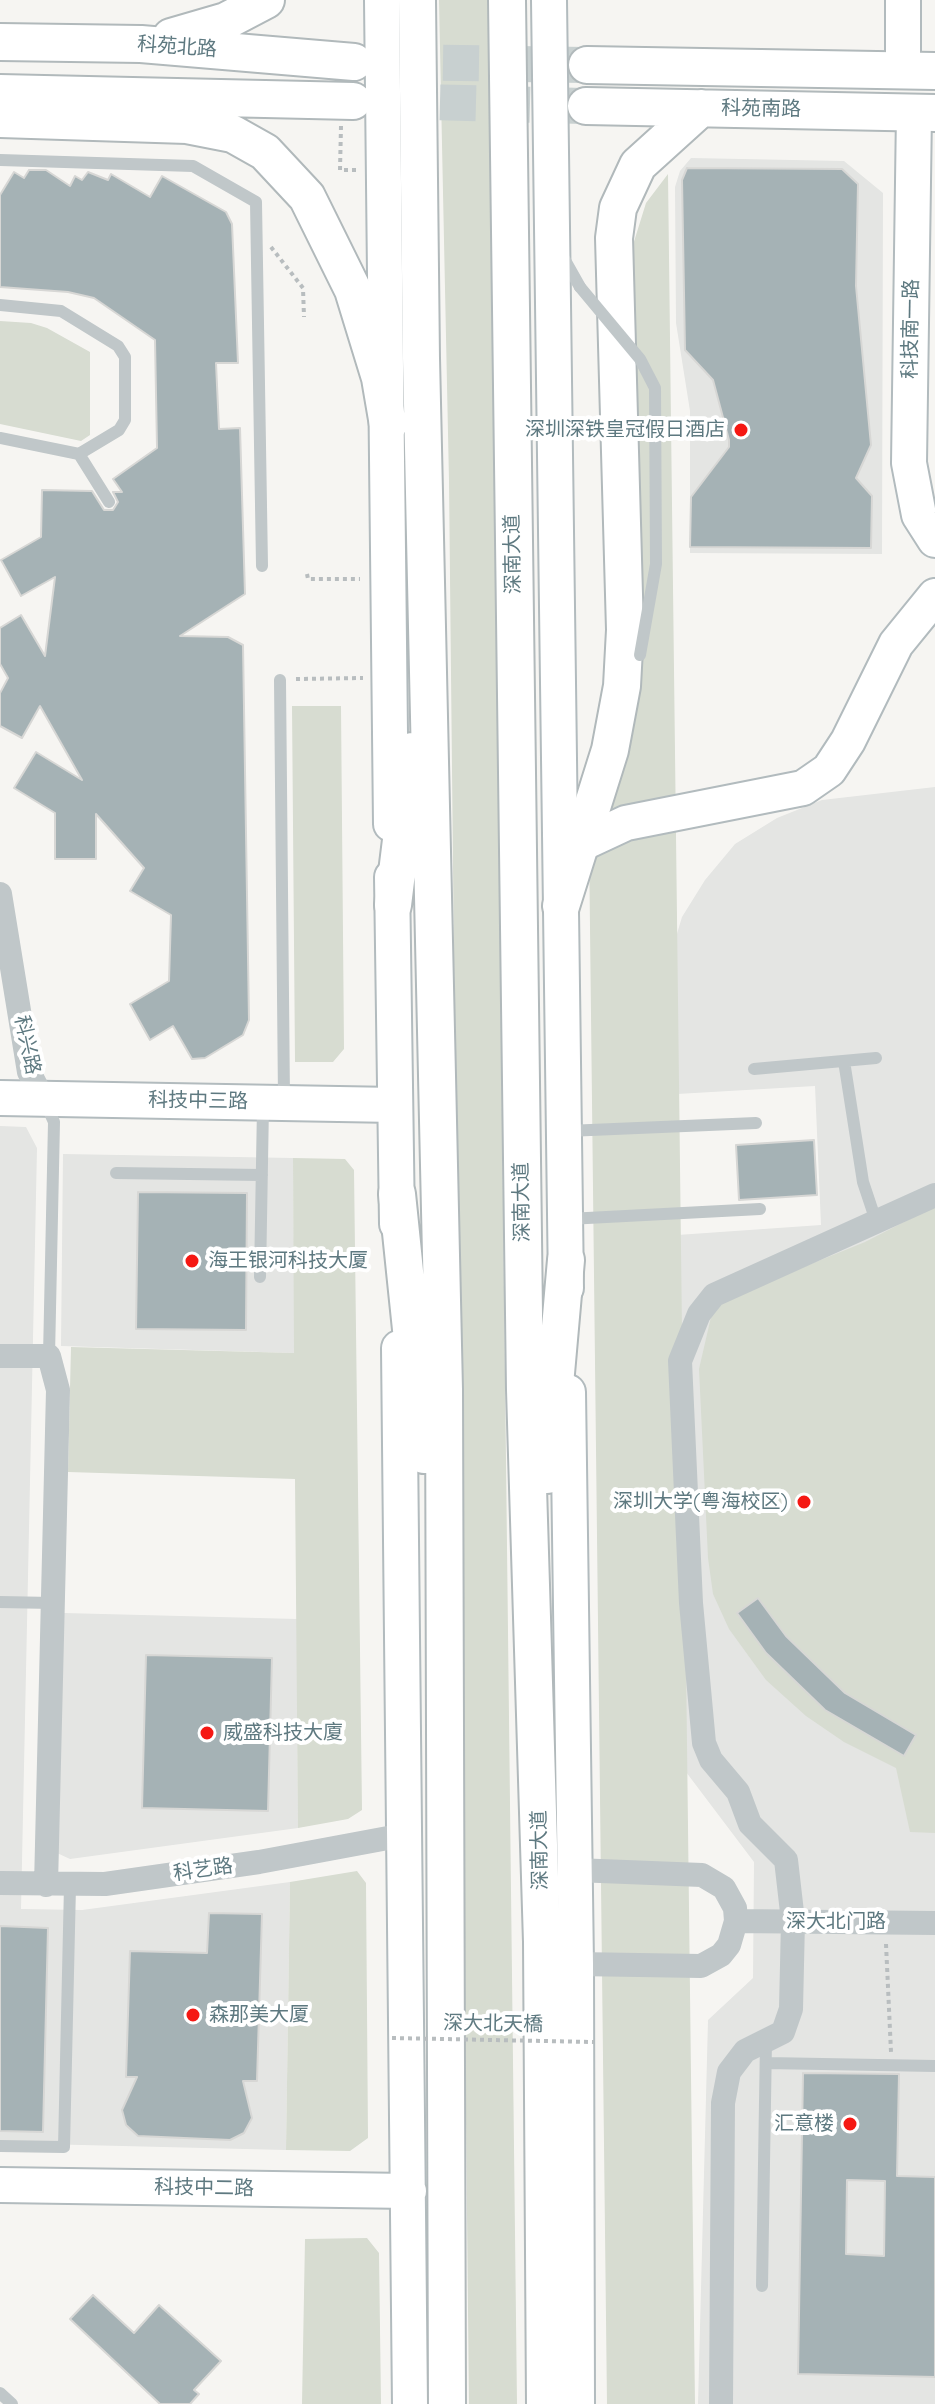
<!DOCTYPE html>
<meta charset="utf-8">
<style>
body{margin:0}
canvas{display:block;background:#f6f5f2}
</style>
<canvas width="935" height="2404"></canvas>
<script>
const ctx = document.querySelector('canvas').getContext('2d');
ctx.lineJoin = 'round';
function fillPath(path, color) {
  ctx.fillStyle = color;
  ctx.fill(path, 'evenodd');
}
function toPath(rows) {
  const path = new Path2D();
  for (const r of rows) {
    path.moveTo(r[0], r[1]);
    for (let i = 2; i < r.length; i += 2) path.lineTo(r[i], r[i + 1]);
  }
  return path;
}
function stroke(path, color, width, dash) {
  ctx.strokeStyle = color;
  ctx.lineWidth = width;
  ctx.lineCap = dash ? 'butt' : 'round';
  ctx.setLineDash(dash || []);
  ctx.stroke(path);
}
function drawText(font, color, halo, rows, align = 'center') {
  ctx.font = font + ' Quicksand,"Noto Sans SC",sans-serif';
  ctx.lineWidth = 8;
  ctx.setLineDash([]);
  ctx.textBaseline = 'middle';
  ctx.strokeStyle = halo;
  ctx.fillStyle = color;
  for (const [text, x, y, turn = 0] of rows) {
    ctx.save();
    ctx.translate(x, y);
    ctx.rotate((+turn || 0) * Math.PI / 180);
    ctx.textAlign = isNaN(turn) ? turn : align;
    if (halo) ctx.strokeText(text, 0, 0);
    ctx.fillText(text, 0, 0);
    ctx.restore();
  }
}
const built = toPath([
 [691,158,844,161,883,193,882,554,690,553,690,411,676,323,675,187,680,171],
 [935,787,935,2404,698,2404,708,2020,753,1978,754,1862,683,1768,663,1236,821,1225,815,1086,660,1095,667,967,682,917,705,880,735,844,777,818,822,800],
 [0,1126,26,1127,37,1148,21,1909,82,1910,290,1882,286,2150,0,2143],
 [63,1154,293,1158,295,1353,61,1346],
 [64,1613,297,1619,298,1828,70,1859,57,1853]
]);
const green = toPath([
 [439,0,489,0,517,2404,469,2404,449,481],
 [668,174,695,2404,607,2404,589,841,622,706,632,248,646,203],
 [0,321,31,323,47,328,90,352,90,435,81,441,0,424],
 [292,706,341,706,344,1049,333,1062,295,1062],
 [293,1158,345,1159,354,1170,362,1810,348,1819,298,1828,295,1479,68,1472,71,1347,294,1353],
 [935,1206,935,1833,910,1832,896,1768,844,1742,806,1716,766,1680,729,1629,713,1594,708,1558,699,1369,711,1317,722,1300,865,1242],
 [357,1871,366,1883,368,2138,350,2151,286,2150,290,1882],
 [367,2238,379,2253,381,2404,302,2404,305,2239]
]);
const building = toPath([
 [687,168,842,169,858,184,856,286,871,445,856,478,872,496,871,548,690,547,691,497,729,447,729,440,713,380,685,350,682,180,687,168],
 [29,170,46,170,70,186,75,176,82,180,88,172,108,180,111,174,150,197,162,176,226,212,232,224,238,363,216,363,219,429,240,428,245,594,180,636,228,637,243,645,249,1020,243,1035,205,1058,192,1059,173,1026,150,1040,130,1004,169,981,171,915,130,891,144,868,96,814,96,859,55,859,55,813,14,788,36,752,82,780,40,706,22,738,0,726,0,693,8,678,0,664,0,628,21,615,45,656,55,577,21,596,1,560,41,537,42,490,92,491,104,510,113,510,118,502,113,492,122,492,113,479,157,448,155,340,94,298,68,292,0,287,0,195,14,172,24,178,29,170],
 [814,1140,817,1195,739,1200,736,1145,814,1140],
 [138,1192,247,1193,246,1330,136,1329,138,1192],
 [758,1598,786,1636,845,1693,916,1735,904,1756,825,1710,766,1653,737,1613,758,1598],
 [146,1655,272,1658,268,1811,142,1808,146,1655],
 [209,1913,262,1914,257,2081,243,2081,252,2118,244,2133,230,2140,138,2136,126,2125,122,2110,137,2077,126,2077,130,1951,207,1953,209,1913],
 [0,1926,48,1928,43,2132,0,2131,0,1926],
 [803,2073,899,2074,897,2176,935,2177,935,2377,798,2374,803,2073],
 [847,2180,885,2181,884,2256,846,2254,847,2180],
 [93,2295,134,2333,159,2305,221,2361,194,2390,199,2394,190,2404,160,2404,70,2319,93,2295]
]);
const primaryTunnel = toPath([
 [389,62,587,65],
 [386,101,583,106]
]);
const path = toPath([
 [341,126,340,170,359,170],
 [271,247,303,288,304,317],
 [307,574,308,579,360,579],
 [296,679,363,678],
 [886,1944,891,2052]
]);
const lane = toPath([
 [0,160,193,166,256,202,262,566],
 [562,255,580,287],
 [0,305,61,311,118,346,125,357,125,420,119,430,79,454],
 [0,438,79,454,109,502],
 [280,680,284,1100],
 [844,1061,863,1182,877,1224],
 [754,1069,876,1058],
 [45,1102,54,1122,49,1356],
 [567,1131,756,1123],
 [116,1173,262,1175],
 [568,1219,760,1209],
 [260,1277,263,1106],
 [0,1602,53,1603],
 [766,2063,935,2066],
 [0,2146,64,2147,70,1886],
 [762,2286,766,2041],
 [0,2393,12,2404]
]);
const street = toPath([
 [0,894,29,1072,43,1099],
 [0,1356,49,1356,58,1390,46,1885],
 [575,1870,702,1875,724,1888,735,1908,736,1921,729,1945,721,1955,701,1966,576,1964],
 [0,1883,105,1884,259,1862,404,1835],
 [736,1921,935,1923],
 [721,2404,723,2103,729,2072,745,2051,783,2032,791,2009,793,1921,786,1860,750,1824,738,1792,711,1760,704,1743,691,1603,680,1361,699,1314,714,1295,935,1195]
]);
const secondary = toPath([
 [382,0,391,824],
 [549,0,566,1288],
 [903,0,903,71],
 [914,112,909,463,919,515,935,540],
 [581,844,626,823,803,788,829,770,848,741,896,644,935,596],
 [392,877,397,1224],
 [0,1098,395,1105],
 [399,1348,410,2404],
 [568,1392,576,1964,577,2404],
 [0,2185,409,2191]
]);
const primary = toPath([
 [417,0,421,358,444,1389,447,2404],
 [507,0,525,1390,542,1942,545,2404],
 [171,37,226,21,266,0],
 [0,42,141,44,354,62],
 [587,65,935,71],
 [0,93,353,101],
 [586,106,935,113],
 [0,119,187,125,233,134,265,152,307,197,353,290,380,378,388,425],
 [393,905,412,751],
 [561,906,610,750,622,686,625,630,614,238,618,208,638,165,701,108],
 [397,1194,424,1455],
 [547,1475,566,1260]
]);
const pathBridge = toPath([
 [392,2038,594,2042]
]);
const laneBridge = toPath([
 [580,287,640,359,655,388,656,564,640,655]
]);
const markers = [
 [741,430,8,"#f51813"],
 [192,1261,8,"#f51813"],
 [804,1502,8,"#f51813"],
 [207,1733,8,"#f51813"],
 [193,2015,8,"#f51813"],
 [850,2124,8,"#f51813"]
];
const streetNames = [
 ["科苑北路",177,47,4],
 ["科苑南路",761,109,1],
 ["科技南一路",911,329,-89],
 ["深南大道",513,554,-91],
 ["科兴路",27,1045,78],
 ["科技中三路",198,1101,1],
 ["深南大道",522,1202,-91],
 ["深南大道",540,1850,-91],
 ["科艺路",203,1870,-8],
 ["深大北门路",836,1922],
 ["深大北天橋",493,2024,1],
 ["科技中二路",204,2188,1]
];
const poiNames = [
 ["深圳深铁皇冠假日酒店",725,430],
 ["海王银河科技大厦",208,1261,"left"],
 ["深圳大学(粤海校区)",788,1502],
 ["威盛科技大廈",223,1733,"left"],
 ["森那美大厦",209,2015,"left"],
 ["汇意楼",834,2124]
];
fillPath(built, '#e4e5e3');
fillPath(green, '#d7dcd1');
fillPath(building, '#a5b2b5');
stroke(building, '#d7d7d5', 2);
stroke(primaryTunnel, '#c8d0d0', 36, [36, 18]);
stroke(secondary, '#b2bbbe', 38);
stroke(primary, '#b1b9bb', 40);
stroke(path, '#b8bdbf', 4, [4, 4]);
stroke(lane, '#c0c7c9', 12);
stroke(street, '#c0c7c9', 24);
stroke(secondary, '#fff', 34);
stroke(primary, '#fff', 36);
stroke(pathBridge, '#b8bdbf', 4, [4, 4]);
stroke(laneBridge, '#c0c7c9', 12);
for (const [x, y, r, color] of markers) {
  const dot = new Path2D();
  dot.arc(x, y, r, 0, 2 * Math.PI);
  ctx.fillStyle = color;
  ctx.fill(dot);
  stroke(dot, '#fff', 3);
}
drawText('20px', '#5e7980', '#fff', streetNames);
drawText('20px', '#5e7980', '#fff', poiNames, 'right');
</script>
